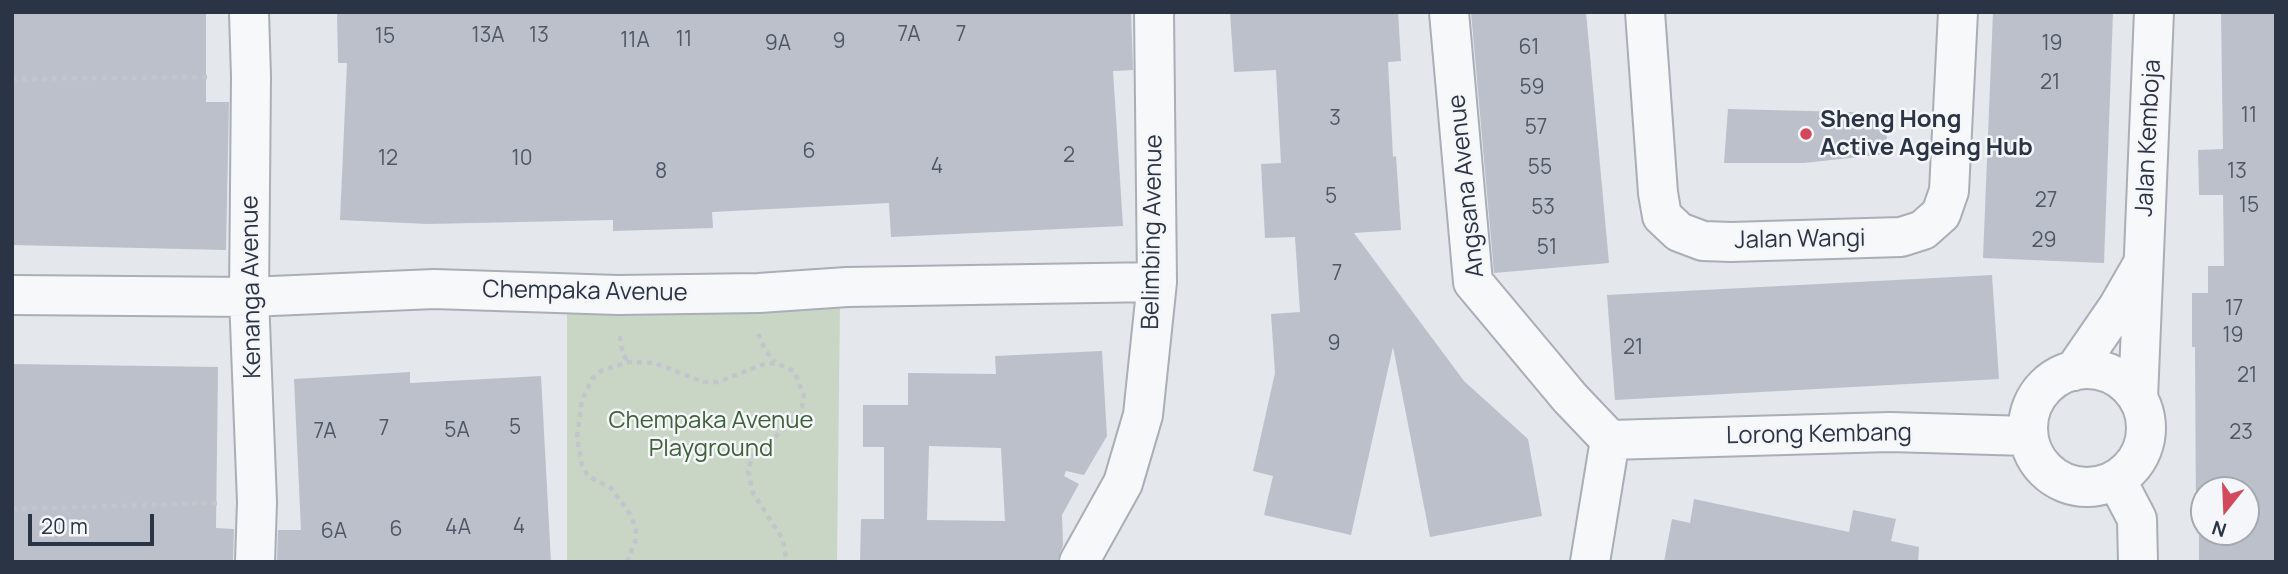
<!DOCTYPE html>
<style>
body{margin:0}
#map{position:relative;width:2288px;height:574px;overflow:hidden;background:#e4e7ec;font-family:Manrope,sans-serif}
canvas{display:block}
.frame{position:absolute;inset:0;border:14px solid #2b3445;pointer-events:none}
.north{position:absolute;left:2190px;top:476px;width:70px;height:70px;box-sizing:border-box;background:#f4f6f9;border:2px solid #a4a8b1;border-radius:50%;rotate:198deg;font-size:19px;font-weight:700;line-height:28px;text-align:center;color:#2b3445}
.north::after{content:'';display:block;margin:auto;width:24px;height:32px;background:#d1495b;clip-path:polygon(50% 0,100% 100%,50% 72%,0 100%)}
.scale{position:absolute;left:28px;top:514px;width:126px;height:32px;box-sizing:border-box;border:4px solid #2b3445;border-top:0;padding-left:9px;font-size:21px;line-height:24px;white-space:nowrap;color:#2b3445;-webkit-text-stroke:5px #f4f6f9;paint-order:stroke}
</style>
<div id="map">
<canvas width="2288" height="574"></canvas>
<div class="frame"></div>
<div class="north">N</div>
<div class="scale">20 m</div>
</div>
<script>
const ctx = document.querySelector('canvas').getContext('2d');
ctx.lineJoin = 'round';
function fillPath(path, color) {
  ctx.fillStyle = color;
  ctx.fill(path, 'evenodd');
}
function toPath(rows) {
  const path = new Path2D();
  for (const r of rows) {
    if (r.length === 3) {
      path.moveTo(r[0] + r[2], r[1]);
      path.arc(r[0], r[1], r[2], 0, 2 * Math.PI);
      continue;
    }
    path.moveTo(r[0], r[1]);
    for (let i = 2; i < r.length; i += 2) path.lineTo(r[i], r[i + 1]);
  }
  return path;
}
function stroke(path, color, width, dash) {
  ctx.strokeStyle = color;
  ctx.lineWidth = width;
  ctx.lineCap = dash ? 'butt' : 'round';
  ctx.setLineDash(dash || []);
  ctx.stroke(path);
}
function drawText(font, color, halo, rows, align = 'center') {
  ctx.font = font + ' Manrope,sans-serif';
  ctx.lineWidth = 5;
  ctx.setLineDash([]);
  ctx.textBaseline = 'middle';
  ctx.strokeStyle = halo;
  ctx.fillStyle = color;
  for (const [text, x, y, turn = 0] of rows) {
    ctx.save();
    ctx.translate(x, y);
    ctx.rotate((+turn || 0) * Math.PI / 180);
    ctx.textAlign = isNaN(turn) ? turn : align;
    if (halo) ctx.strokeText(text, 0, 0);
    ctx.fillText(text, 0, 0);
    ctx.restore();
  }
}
const green = toPath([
 [840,306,837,562,567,562,567,311]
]);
const building = toPath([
 [12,12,206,12,206,102,229,102,226,250,12,245],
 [337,12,1131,12,1133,70,1113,71,1123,226,891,237,889,203,712,212,713,228,613,231,613,220,428,224,340,220,347,63,338,63],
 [1230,12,1398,12,1401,61,1388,62,1393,157,1396,156,1401,230,1354,233,1464,381,1528,439,1542,516,1430,537,1393,347,1351,535,1264,515,1273,476,1253,471,1275,373,1271,314,1300,312,1295,237,1265,238,1261,164,1281,163,1276,70,1234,72],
 [1471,12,1586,12,1609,263,1494,273],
 [1993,12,2113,12,2104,263,1983,258],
 [2221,12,2276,12,2276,562,2199,562,2199,520,2196,520,2195,347,2192,347,2192,293,2208,293,2208,266,2224,266,2223,195,2199,195,2198,150,2223,149],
 [2204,490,2246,490,2246,532,2204,532],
 [1728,109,1888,113,1886,154,1804,163,1724,163],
 [1992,275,1999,379,1615,400,1607,295],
 [1102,351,1107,436,1084,475,1066,471,1064,476,1079,484,1062,515,1063,545,1057,562,860,562,861,519,884,519,884,447,863,447,863,405,908,405,908,373,996,374,995,356],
 [929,446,1001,448,1005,521,927,520],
 [12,364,218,367,216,528,234,529,233,562,12,562],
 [410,372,410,383,541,376,551,562,277,562,278,530,301,530,294,379],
 [1694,499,1849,532,1853,510,1896,519,1891,541,1919,547,1918,562,1664,562,1672,519,1690,523]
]);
const path = toPath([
 [12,79,211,77],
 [758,334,766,351,775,362],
 [620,336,621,346,627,362],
 [12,509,218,503],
 [627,562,635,542,636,529,630,514,612,489,588,476,582,466,577,438,582,400,592,379,601,371,627,362,655,363,703,382,718,382,764,364,776,363,794,371,804,396,802,407,796,419,752,457,748,471,753,493,782,538,787,562]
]);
const minor = toPath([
 [249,12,251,77,249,297,257,502,255,562],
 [1449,12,1473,282,1570,398,1610,440],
 [1645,12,1658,193,1662,216,1679,232,1703,241,1731,242,1901,237,1923,230,1941,214,1949,191,1958,12],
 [12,295,249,297,434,289,618,295,759,293,847,287,1157,282],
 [2087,428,59],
 [2074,371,2118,307,2141,267],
 [2138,398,2154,12],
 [1610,440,1890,432,2028,436],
 [2116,479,2137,519,2138,562],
 [1079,562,1123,483,1143,415,1157,282,1154,12],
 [1590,562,1610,440]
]);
const markers = [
 [1806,134,7,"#d1495b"]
];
const numberNames = [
 ["7A",909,35],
 ["7",961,35],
 ["13A",488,36],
 ["13",539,36],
 ["15",385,37],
 ["11",684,40],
 ["11A",635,41],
 ["9",839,42],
 ["9A",778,44],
 ["19",2052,44],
 ["61",1529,48],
 ["21",2050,83],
 ["59",1532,88],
 ["11",2249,116],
 ["3",1335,119],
 ["57",1536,128],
 ["6",809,152],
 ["2",1069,156],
 ["12",388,159],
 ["10",522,159],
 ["4",937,167],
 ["55",1540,168],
 ["8",661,172],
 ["13",2237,172],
 ["5",1331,197],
 ["27",2046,201],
 ["15",2249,206],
 ["53",1543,208],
 ["29",2044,241],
 ["51",1547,248],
 ["7",1337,274],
 ["17",2234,309],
 ["19",2233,336],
 ["9",1334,344],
 ["21",1633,348],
 ["21",2247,376],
 ["5",515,428],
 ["7",384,429],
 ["5A",457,431],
 ["7A",325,432],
 ["23",2241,433],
 ["4",519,527],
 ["4A",458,528],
 ["6",396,530],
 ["6A",334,532]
];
const poiNames = [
 ["Sheng Hong",1820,120],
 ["Active Ageing Hub",1820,148]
];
const streetNames = [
 ["Jalan Kemboja",2149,138,-87],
 ["Angsana Avenue",1467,186,-96],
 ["Belimbing Avenue",1153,232,-89],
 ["Jalan Wangi",1800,240,-1],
 ["Kenanga Avenue",252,287,-91],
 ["Chempaka Avenue",585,292,1],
 ["Lorong Kembang",1819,435,-1]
];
const parkNames = [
 ["Chempaka Avenue",711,421],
 ["Playground",711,449]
];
fillPath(green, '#c9d6c5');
fillPath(building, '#bbc0ca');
stroke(minor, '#a9aeb7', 42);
stroke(path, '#c2c5cb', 4.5, [5, 5]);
stroke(minor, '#f7f8fa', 38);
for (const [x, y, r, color] of markers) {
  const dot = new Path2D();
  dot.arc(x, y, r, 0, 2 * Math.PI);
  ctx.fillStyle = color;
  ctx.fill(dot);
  stroke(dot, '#f4f6f9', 2.5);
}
drawText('21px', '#4f5766', null, numberNames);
drawText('bold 24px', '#2b3445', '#f4f6f9', poiNames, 'left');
drawText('24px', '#2b3445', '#f4f6f9', streetNames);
drawText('24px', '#3f6138', '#f4f6f9', parkNames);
</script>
